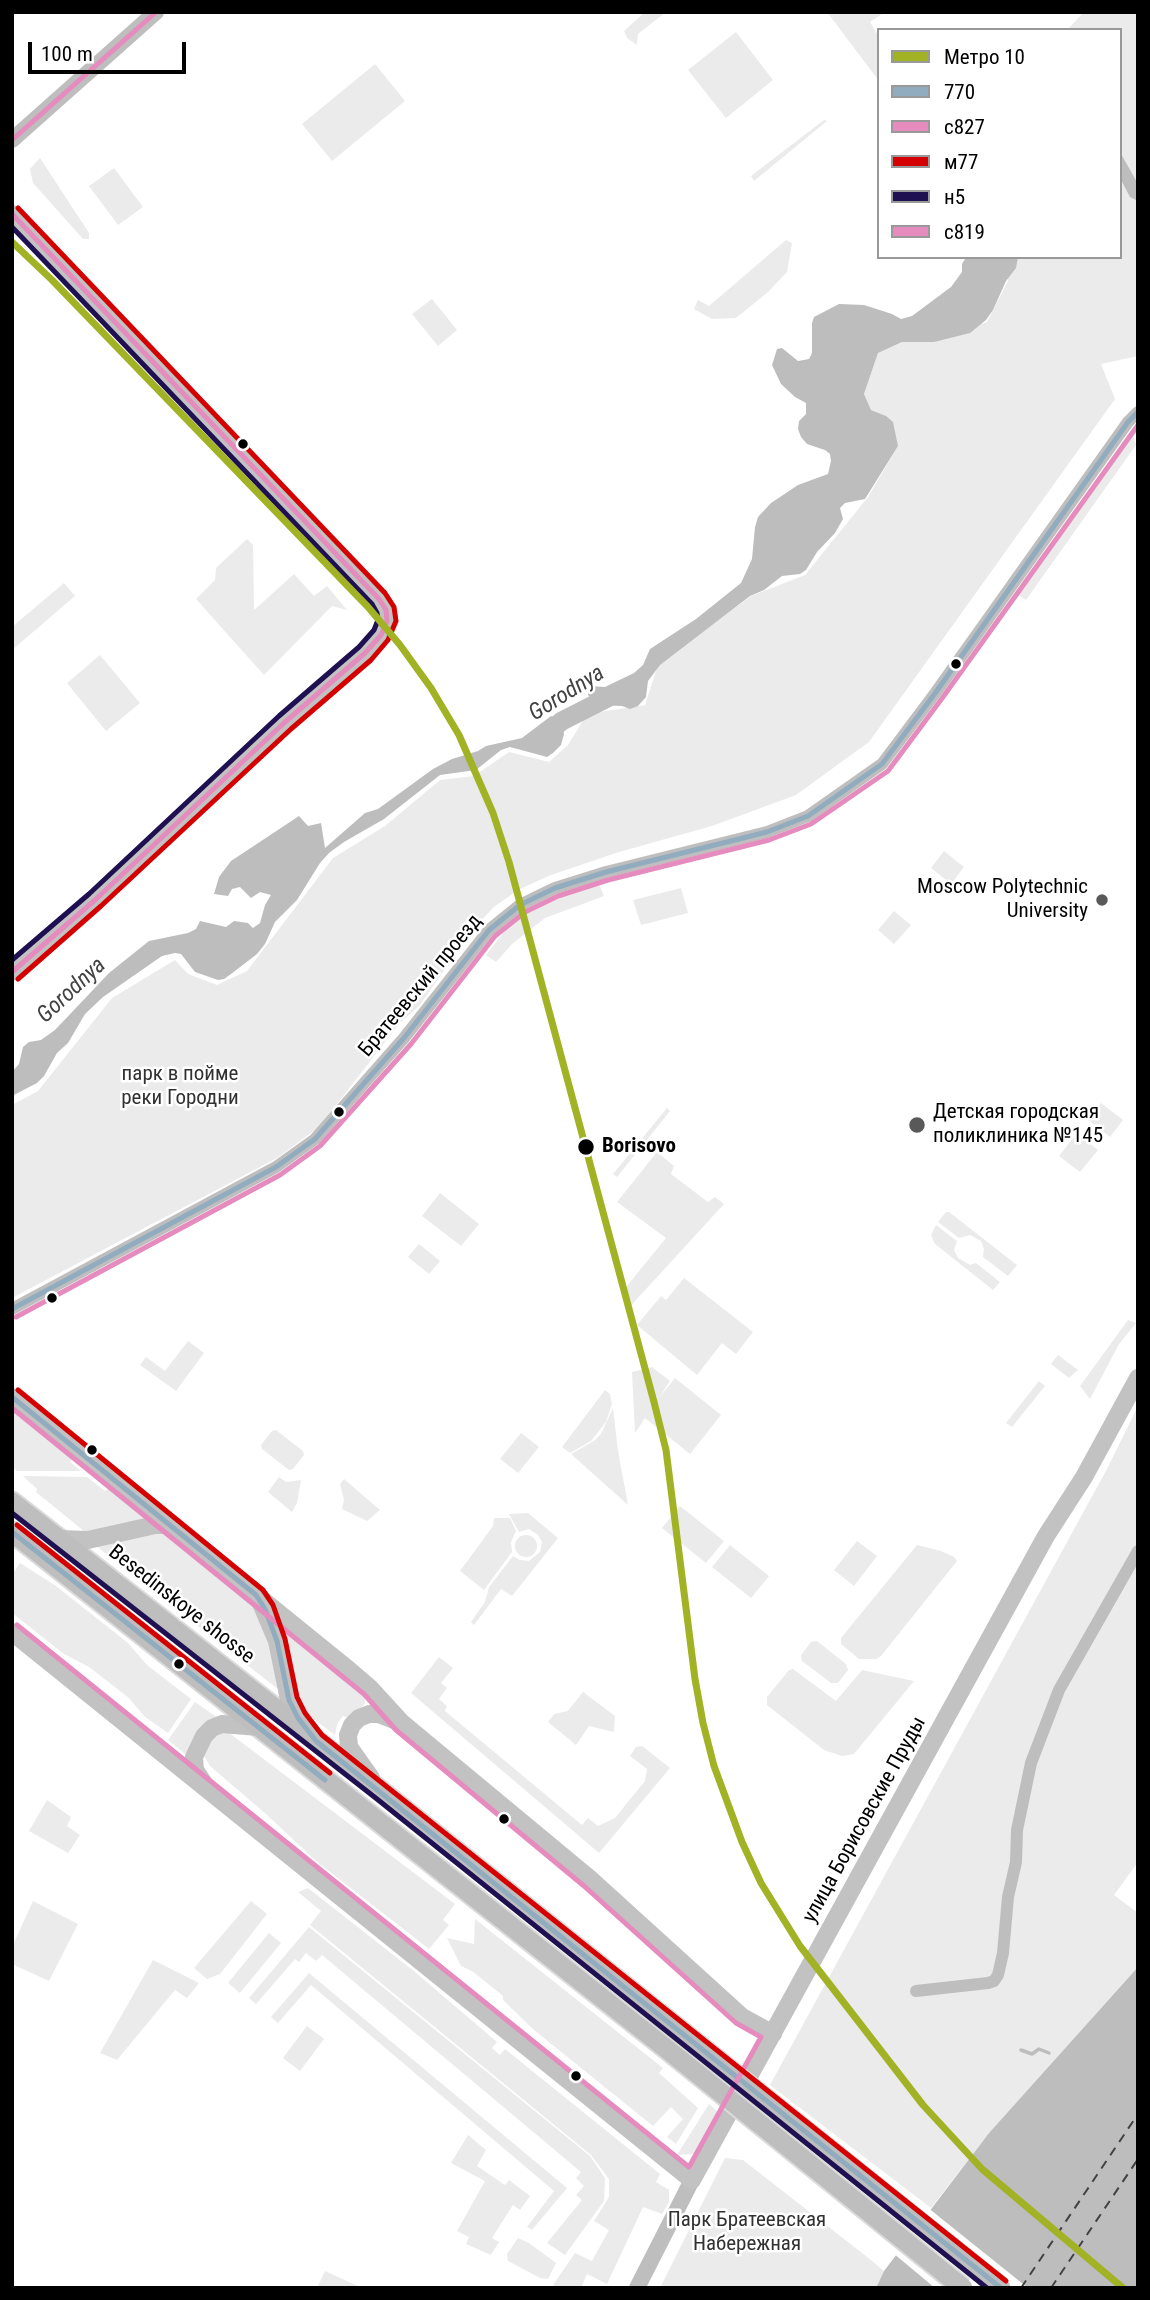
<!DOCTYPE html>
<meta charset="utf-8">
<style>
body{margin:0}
#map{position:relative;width:1150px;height:2300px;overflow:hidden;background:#fff;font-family:"Roboto Condensed",sans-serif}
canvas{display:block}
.frame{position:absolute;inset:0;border:14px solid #000;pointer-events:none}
.legend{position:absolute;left:877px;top:28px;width:245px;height:231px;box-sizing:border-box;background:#fff;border:2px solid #999;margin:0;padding:9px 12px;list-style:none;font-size:21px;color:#000}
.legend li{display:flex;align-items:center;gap:14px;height:35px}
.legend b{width:35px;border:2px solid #999}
.scale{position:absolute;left:28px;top:42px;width:158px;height:32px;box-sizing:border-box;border:4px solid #000;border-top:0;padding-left:9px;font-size:21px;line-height:24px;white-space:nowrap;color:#000;-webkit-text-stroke:5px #fff;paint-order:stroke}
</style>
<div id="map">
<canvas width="1150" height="2300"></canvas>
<div class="frame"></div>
<ul class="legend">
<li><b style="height:9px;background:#a2b225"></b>Метро 10</li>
<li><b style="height:9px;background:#92acbf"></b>770</li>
<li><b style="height:9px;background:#e68bbd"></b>с827</li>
<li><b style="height:9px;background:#d50100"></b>м77</li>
<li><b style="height:9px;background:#1f1051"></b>н5</li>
<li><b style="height:9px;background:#e68bbd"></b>с819</li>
</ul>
<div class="scale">100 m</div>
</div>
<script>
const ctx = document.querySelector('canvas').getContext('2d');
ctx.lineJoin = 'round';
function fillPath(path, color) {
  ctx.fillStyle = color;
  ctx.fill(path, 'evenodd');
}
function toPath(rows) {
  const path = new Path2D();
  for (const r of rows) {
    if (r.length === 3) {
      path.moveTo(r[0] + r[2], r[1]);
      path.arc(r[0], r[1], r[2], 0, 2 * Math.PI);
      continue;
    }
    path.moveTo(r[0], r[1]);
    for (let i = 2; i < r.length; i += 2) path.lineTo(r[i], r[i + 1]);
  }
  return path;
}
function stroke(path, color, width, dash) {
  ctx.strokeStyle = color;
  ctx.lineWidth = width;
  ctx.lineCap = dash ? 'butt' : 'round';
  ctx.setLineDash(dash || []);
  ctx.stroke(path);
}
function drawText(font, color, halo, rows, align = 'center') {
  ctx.font = font + ' "Roboto Condensed",sans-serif';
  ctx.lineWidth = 5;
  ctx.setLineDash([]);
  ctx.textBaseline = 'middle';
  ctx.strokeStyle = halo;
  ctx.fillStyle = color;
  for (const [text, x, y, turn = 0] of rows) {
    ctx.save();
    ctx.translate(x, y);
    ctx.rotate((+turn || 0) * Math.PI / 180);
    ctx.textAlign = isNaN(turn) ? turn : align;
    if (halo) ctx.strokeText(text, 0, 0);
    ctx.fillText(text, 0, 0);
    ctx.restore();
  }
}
const green = toPath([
 [645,12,666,12,638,34,637,45,627,38,624,31],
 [827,12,885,12,870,22,879,37,879,81],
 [1084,12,1138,12,1138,356,1101,364,1115,399,869,742,796,795,712,826,619,852,551,875,518,890,494,907,475,927,419,1006,399,1024,319,1127,277,1158,12,1298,12,1105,38,1091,112,998,175,960,188,974,217,985,247,971,333,858,385,826,440,780,474,776,509,752,549,762,568,745,587,714,645,705,658,665,751,596,805,575,868,497,898,446,886,416,871,410,864,394,878,353,902,342,940,340,987,322,1008,281,1007,257,1120,257,1120,30,1067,30],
 [736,32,773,80,726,118,688,70],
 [375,64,405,101,332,161,302,124],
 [824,120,827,121,754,181,751,176],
 [40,158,89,233,89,239,83,239,33,183,30,169],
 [114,168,143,207,118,225,89,186],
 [786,240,792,243,787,272,768,292,736,318,712,319,694,309,698,300,709,306],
 [432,299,457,330,438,346,412,314],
 [1131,430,1136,445,1026,600,1016,594],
 [247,539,253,545,254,610,294,574,314,596,327,586,347,610,332,606,264,675,196,599,215,580,216,568],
 [64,583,75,596,12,650,12,627],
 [100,655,140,703,106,731,67,683],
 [944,851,964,867,951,884,931,868],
 [596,884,600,886,604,896,545,918,512,944,496,962,486,955,507,928,523,915,558,897],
 [681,888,688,913,641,925,633,900],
 [894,911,911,925,894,944,878,930],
 [1101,1103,1123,1120,1110,1137,1088,1120],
 [667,1108,670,1111,617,1177,613,1174],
 [1077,1133,1098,1150,1080,1172,1059,1156],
 [657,1152,674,1166,671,1174,708,1202,715,1197,724,1204,626,1311,622,1292,666,1238,617,1202],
 [440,1193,479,1224,461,1246,422,1216],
 [946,1212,949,1212,1017,1265,1008,1276,983,1257,984,1249,981,1241,970,1235,959,1238,938,1222],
 [936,1225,957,1241,954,1250,958,1258,970,1265,976,1263,1000,1282,993,1290,935,1244,931,1235],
 [419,1244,440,1261,429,1274,408,1257],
 [684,1278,753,1332,736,1354,722,1343,697,1375,637,1325,661,1296,666,1300],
 [1128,1320,1136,1323,1119,1344,1090,1399,1080,1386],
 [188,1341,204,1353,176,1391,140,1365,146,1357,165,1371],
 [1058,1355,1078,1370,1069,1378,1051,1364],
 [652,1367,670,1381,658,1399,675,1378,721,1415,690,1454,645,1418,635,1433,632,1372],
 [1039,1381,1045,1386,1012,1427,1006,1423],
 [605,1390,610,1394,612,1404,606,1422,591,1441,570,1453,562,1447],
 [1138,1406,1138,1862,1114,1895,1138,1913,1138,1967,989,2133,931,2208,770,2085,1107,1469],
 [613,1408,618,1451,628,1505,571,1454,594,1441,601,1434],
 [12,1411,72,1459,70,1462,81,1471,17,1471,12,1467],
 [276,1430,303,1451,304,1455,293,1469,289,1470,262,1449,261,1445,272,1431],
 [521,1433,539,1447,518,1473,500,1459],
 [23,1476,87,1477,105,1491,111,1485,152,1517,90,1536,36,1492,37,1489],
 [279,1477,286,1482,301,1480,297,1503,292,1512,268,1492],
 [344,1479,380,1510,367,1521,342,1509,344,1500,340,1484],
 [680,1506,724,1541,706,1563,662,1528],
 [528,1513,558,1538,512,1596,501,1589,474,1625,471,1622,485,1602,489,1587,513,1556,520,1560,529,1561,540,1552,542,1542,538,1535,529,1529,519,1532,509,1514],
 [494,1518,510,1518,516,1531,511,1542,512,1552,484,1590,460,1571,493,1526],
 [165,1531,263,1612,279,1690,95,1545],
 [526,1546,11],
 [857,1541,877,1556,854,1586,834,1570],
 [730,1545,769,1576,751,1598,712,1567],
 [917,1545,941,1551,954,1557,957,1561,881,1656,876,1659,859,1659,841,1644,841,1638],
 [20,1563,56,1586,128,1643,147,1665,191,1699,168,1733,144,1716,129,1698,89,1667,64,1654,12,1613,12,1575],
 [286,1627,365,1695,365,1704,348,1718,343,1716,337,1724,335,1735,300,1709,284,1629],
 [817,1641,846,1664,848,1670,838,1683,831,1683,802,1661,801,1655,811,1642],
 [439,1657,453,1668,441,1683,447,1688,439,1699,447,1706,445,1711,582,1825,588,1818,598,1826,615,1818,645,1781,647,1769,630,1756,636,1747,642,1746,670,1768,599,1853,411,1693],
 [793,1669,836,1701,862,1670,914,1681,854,1754,842,1756,824,1750,767,1705,767,1697,789,1670],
 [583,1692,615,1716,614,1732,589,1726,576,1745,548,1722,554,1714,568,1711],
 [195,1702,218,1718,210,1719,203,1725,191,1759,168,1740],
 [228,1732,455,1904,443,1920,449,1925,429,1949,316,1861,266,1814,210,1766,203,1754,209,1736],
 [47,1800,71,1817,67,1826,80,1835,68,1853,29,1831],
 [308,1888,415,1972,497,2042,492,2048,500,2055,505,2049,660,2174,656,2182,669,2190,669,2202,662,2214,643,2207,607,2284,587,2274,581,2288,559,2288,553,2285,575,2253,592,2261,609,2230,594,2221,609,2197,609,2179,591,2155,310,1925,321,1911,298,1892],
 [33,1901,78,1924,49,1981,12,1964,12,1947],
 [251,1901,267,1914,220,1974,207,1979,194,1968],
 [475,1919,663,2068,659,2073,698,2108,676,2144,667,2137,683,2119,671,2107,653,2126,534,2030,503,2000,503,1996,472,1971,461,1966,447,1938,474,1944],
 [309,1927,590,2156,605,2178,604,2201,565,2255,547,2243,582,2200,576,2195,584,2186,576,2178,581,2172,322,1955,316,1961,306,1953,299,1962,295,1959,256,2004,249,1998],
 [269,1933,281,1943,240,1993,228,1983],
 [153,1960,199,1983,187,1998,175,1990,117,2060,100,2053],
 [309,1973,567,2188,532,2230,527,2227,554,2191,311,1985,278,2023,271,2017],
 [307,2026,324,2039,300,2071,283,2058],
 [709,2104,719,2113,700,2147,694,2154,677,2155],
 [468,2135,486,2150,477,2166,505,2185,509,2180,530,2196,520,2210,513,2205,492,2238,499,2242,491,2255,466,2244,469,2237,457,2231,485,2181,451,2163],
 [725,2158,743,2160,871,2260,884,2271,876,2288,660,2288],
 [518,2238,529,2243,556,2263,548,2279,540,2278,508,2261,507,2254],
 [325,2271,362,2288,317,2288]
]);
const water = toPath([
 [1120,152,1138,184,1138,201,1130,197,1120,178],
 [966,257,1018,257,1016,268,1006,281,993,310,986,320,970,333,934,342,902,342,878,353,864,394,871,410,886,416,893,422,898,446,865,499,845,503,840,508,843,519,835,533,817,552,806,570,800,574,782,576,764,590,750,596,660,665,648,681,646,697,638,706,630,709,622,706,597,705,588,695,590,686,605,687,634,673,643,665,650,649,696,619,741,583,752,559,755,527,758,517,771,503,798,485,828,474,831,461,830,454,825,450,807,444,801,437,798,429,799,421,806,414,806,403,795,397,781,384,772,365,777,349,782,348,798,361,809,359,812,353,812,323,814,317,839,304,864,305,892,314,901,319,912,316,951,287,962,272,962,264],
 [551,716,562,721,564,734,561,745,553,753,547,757,510,747,501,750,476,770,440,775,384,819,344,842,329,853,320,863,297,900,275,922,265,944,257,954,231,974,224,979,218,980,195,972,181,954,175,953,162,956,103,997,85,1014,68,1043,57,1053,44,1076,37,1083,12,1096,12,1072,19,1064,23,1047,29,1042,41,1040,55,1030,109,973,149,941,188,933,196,929,200,921,226,927,234,921,248,923,253,928,260,923,265,905,271,895,260,892,251,898,240,887,232,889,228,896,214,894,219,877,231,861,299,816,308,826,321,823,325,848,365,813,378,809,433,769,452,759,478,751,486,746,522,738],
 [1138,1967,1138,2288,876,2288,884,2271,989,2133]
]);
const pier = toPath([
 [927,2207,1028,2288,935,2288,893,2253]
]);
const stream = toPath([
 [1021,2050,1032,2054,1039,2049,1049,2053]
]);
const river = toPath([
 [543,736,562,721,619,692]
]);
const ferry = toPath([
 [1021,2288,1138,2114],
 [1051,2288,1138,2159]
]);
const minor = toPath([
 [12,1309,276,1167,315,1139,404,1038,489,930,520,905,555,888,606,872,767,832,808,816,882,764,936,692,1128,422,1138,412],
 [916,1991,988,1983,994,1981,998,1975,1003,1953,1008,1897,1016,1862,1017,1830,1031,1763,1059,1690,1138,1551]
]);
const tertiary = toPath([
 [12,140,156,12],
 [637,2288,692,2180]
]);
const secondary = toPath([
 [12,214,379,599,386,610,387,621,381,635,365,653,285,722,95,900,12,972],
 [12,1397,349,1670,370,1688,402,1723,590,1879,742,2017,773,2034],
 [60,1539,88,1540,155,1525,171,1525],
 [260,1601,277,1641,289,1700,298,1718,308,1731],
 [12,1632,692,2180,1046,1536,1084,1477,1138,1378],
 [371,1778,349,1747,348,1735,352,1725,359,1718,369,1714,379,1714,397,1721],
 [203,1782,195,1770,194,1757,204,1736,212,1728,222,1724,258,1727]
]);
const primary = toPath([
 [12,1502,382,1792,682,2032],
 [12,1532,668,2050]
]);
const primaryBridge = toPath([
 [682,2032,1001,2288],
 [668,2050,963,2288]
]);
const bus1 = toPath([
 [12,1309,276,1167,315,1139,404,1038,489,930,520,905,555,888,606,872,767,832,808,816,882,764,936,692,1128,422,1138,412],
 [12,1397,256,1595,265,1609,277,1641,289,1700,298,1718,316,1741,1001,2288],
 [12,1532,325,1780]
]);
const bus2 = toPath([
 [16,1317,280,1175,320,1146,411,1044,495,936,525,912,558,896,608,880,769,840,811,824,888,771,943,697,1138,425],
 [12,1408,343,1677,364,1694,396,1730,584,1886,736,2023,761,2037,689,2167,17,1625]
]);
const bus3 = toPath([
 [18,979,101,906,291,729,371,660,388,640,396,621,394,607,385,593,18,208],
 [18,1390,263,1590,273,1605,285,1639,297,1697,305,1713,322,1735,1006,2281],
 [17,1525,330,1773]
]);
const bus4 = toPath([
 [12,227,372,604,377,613,378,620,374,630,359,647,279,716,89,894,12,960],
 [12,1513,377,1799,987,2288]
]);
const bus5 = toPath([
 [12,140,156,12],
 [12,214,379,599,386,610,387,621,381,635,365,653,285,722,95,900,12,972]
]);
const metro1 = toPath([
 [12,242,52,280,368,607,400,645,431,688,459,735,493,813,509,862,654,1402,666,1450,695,1679,703,1723,714,1766,742,1842,761,1883,800,1946,923,2105,982,2169,1123,2288]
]);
const markers = [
 [243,444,6,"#000"],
 [956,664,6,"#000"],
 [1102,900,7,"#595959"],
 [339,1112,6,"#000"],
 [917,1125,9,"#595959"],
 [586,1147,9,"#000"],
 [52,1298,6,"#000"],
 [92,1450,6,"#000"],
 [179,1664,6,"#000"],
 [504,1819,6,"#000"],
 [576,2076,6,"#000"]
];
const poiNames = [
 ["Moscow Polytechnic",1088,888],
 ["University",1088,912],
 ["Детская городская",933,1113,"left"],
 ["поликлиника №145",933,1137,"left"]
];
const streetNames = [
 ["Братеевский проезд",421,986,-50],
 ["Besedinskoye shosse",181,1605,38],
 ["улица Борисовские Пруды",865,1820,-61]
];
const parkNames = [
 ["парк в пойме",180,1075],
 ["реки Городни",180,1099],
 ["Парк Братеевская",747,2221],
 ["Набережная",747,2245]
];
const stopNames = [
 ["Borisovo",602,1147]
];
const waterNames = [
 ["Gorodnya",567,694,-32],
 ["Gorodnya",72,991,-43]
];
fillPath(green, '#ebebeb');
fillPath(water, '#bdbdbd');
fillPath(pier, '#fff');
stroke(stream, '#bdbdbd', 3.5);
stroke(river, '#bdbdbd', 19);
stroke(ferry, '#424242', 2, [9, 7]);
stroke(primary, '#dbdbdb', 23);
stroke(minor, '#bebebe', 12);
stroke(tertiary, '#bebebe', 16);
stroke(secondary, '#c2c2c2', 18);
stroke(primary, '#bebebe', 19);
stroke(primaryBridge, '#dbdbdb', 23, []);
stroke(primaryBridge, '#bebebe', 19);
stroke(bus1, '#92acbf', 5);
stroke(bus2, '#e68bbd', 5);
stroke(bus3, '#d50100', 5);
stroke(bus4, '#1f1051', 5);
stroke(bus5, '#e68bbd', 5);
stroke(metro1, '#a2b225', 7);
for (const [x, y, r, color] of markers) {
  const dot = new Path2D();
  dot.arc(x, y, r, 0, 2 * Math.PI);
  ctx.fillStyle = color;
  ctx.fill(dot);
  stroke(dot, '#fff', 2.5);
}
drawText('21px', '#000', '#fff', poiNames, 'right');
drawText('21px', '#000', '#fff', streetNames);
drawText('21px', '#313131', '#fff', parkNames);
drawText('bold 21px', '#000', '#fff', stopNames, 'left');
drawText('italic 23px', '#424242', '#fff', waterNames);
</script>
